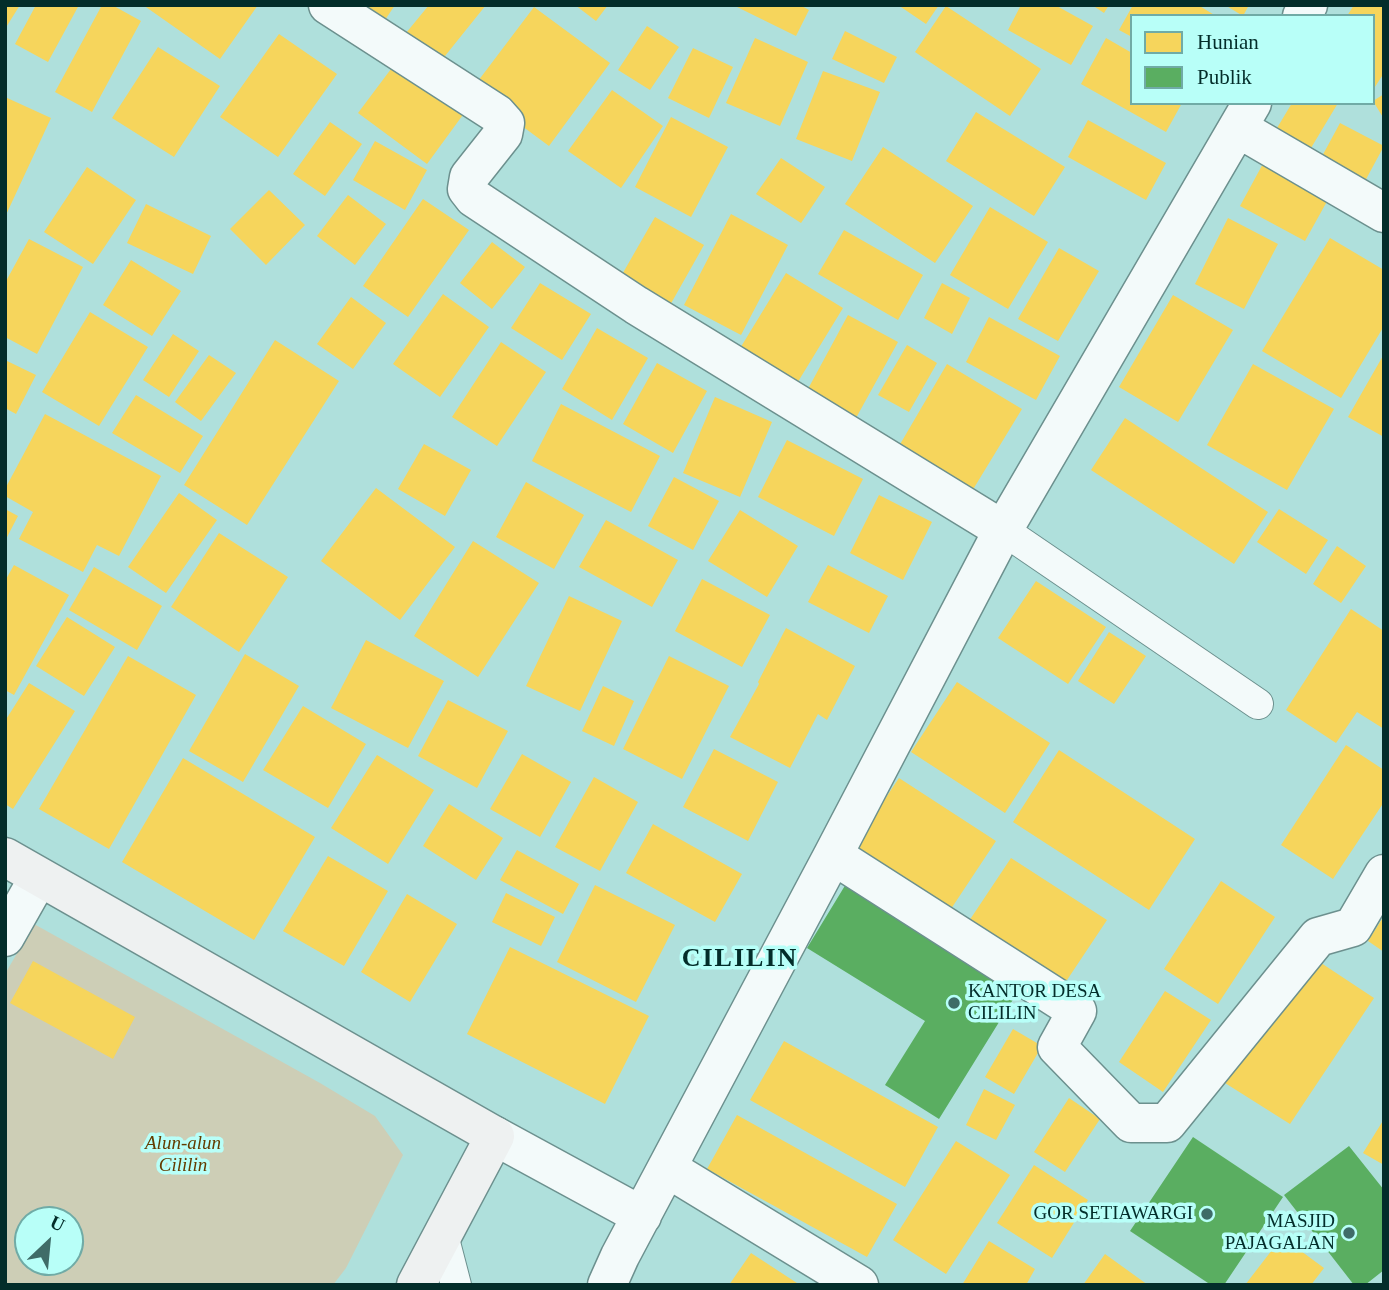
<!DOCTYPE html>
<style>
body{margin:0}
#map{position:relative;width:1389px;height:1290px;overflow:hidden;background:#afe0dc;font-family:Georgia,serif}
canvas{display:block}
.frame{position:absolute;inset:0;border:7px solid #032d2a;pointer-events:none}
.legend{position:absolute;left:1130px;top:14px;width:245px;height:91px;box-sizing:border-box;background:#b8fff8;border:2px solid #70aba6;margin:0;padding:9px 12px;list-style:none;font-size:21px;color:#032d2a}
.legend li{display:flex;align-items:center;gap:14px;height:35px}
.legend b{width:35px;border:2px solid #70aba6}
.north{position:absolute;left:14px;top:1206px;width:70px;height:70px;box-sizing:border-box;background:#b8fff8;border:2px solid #70aba6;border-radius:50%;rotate:26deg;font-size:19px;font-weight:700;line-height:28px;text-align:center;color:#032d2a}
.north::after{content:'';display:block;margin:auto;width:24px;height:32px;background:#3f6c68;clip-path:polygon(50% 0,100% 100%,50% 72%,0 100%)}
</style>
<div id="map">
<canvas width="1389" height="1290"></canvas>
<div class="frame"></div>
<ul class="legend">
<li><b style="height:19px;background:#f6d55c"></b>Hunian</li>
<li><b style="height:19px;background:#5aae61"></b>Publik</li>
</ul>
<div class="north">U</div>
</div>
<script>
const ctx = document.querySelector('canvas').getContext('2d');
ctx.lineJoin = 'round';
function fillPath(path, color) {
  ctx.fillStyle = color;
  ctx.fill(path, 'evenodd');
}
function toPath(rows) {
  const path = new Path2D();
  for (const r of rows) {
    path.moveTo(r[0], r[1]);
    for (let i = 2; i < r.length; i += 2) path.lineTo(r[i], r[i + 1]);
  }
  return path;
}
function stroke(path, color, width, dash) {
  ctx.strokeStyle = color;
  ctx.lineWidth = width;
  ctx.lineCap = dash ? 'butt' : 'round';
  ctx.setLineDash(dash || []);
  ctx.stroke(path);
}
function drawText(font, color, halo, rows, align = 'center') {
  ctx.font = font + ' Georgia,serif';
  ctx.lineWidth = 7;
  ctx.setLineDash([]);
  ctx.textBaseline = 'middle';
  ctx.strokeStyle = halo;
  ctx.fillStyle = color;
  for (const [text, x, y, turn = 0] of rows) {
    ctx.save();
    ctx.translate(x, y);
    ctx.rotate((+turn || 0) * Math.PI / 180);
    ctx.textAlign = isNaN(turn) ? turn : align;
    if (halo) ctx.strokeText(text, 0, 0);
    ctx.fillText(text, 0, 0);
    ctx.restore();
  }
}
const green = toPath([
 [34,924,320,1083,375,1116,403,1155,346,1268,333,1285,5,1285,5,974],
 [28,1220,70,1220,70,1262,28,1262]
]);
const homes = toPath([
 [5,5,20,5,5,29],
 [36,5,79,5,48,62,15,44],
 [102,5,112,5,141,21,92,112,55,92],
 [143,5,258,5,220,59],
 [343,5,395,5,379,29],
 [429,5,486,5,441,61,406,33],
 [575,5,608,5,596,21],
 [738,5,800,5,809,10,796,36,737,7],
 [898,5,939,5,926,24],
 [1021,5,1055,5,1093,26,1071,65,1008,30],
 [1092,5,1109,5,1104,13],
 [1133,5,1198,5,1216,16,1132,16,1132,37,1119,30],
 [1225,5,1249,5,1243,16],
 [1354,5,1384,5,1384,73,1373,90,1373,16,1347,16],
 [946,6,1041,69,1010,116,915,52],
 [534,7,610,63,549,146,472,89],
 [647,26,679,47,650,90,618,70],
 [845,31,897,57,884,83,832,59],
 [279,34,337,74,278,157,220,117],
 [755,38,808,62,780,126,726,103],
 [1106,38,1132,53,1132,103,1182,103,1166,132,1081,84],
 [158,47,220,86,174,157,112,118],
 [693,48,733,67,709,118,668,98],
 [397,61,465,112,427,164,358,113],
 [823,71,880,92,852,161,796,139],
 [612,90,663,126,621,188,568,151],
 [1384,94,1384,119,1373,101],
 [5,97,51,118,5,217],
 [1292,103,1338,103,1311,148,1277,128],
 [976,112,1065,167,1034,216,946,161],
 [671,117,728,147,691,217,635,187],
 [1088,120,1166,163,1146,200,1068,157],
 [330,122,362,144,325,196,293,174],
 [1340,123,1384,146,1364,183,1320,160],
 [375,141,427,170,405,210,353,180],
 [883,147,973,206,935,263,845,204],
 [781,158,825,187,801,223,756,194],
 [1265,160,1330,196,1305,241,1240,206],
 [87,167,136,200,93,264,44,232],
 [269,190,305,225,266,265,230,229],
 [348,195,386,224,355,265,317,236],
 [423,199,469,230,408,317,363,286],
 [146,204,211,236,193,274,127,243],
 [990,207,1048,242,1008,309,950,275],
 [731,214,788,245,741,335,684,305],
 [655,217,704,245,669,307,620,278],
 [1228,218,1278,244,1244,309,1195,284],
 [844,230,923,275,898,320,818,274],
 [1330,238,1384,270,1384,326,1341,398,1262,351],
 [29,239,83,267,37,354,5,337,5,283],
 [492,242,525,267,492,309,460,283],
 [1059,248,1099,271,1058,341,1018,319],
 [131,260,181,291,152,336,103,305],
 [786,273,843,308,796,385,739,350],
 [540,283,591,314,562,360,511,328],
 [942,283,970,298,952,334,924,318],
 [443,294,489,327,440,397,393,364],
 [1173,295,1233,330,1178,422,1119,387],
 [351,297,386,323,353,369,317,344],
 [90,312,148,347,99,426,42,392],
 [848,315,898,342,851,427,802,400],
 [989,317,1060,356,1036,400,966,362],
 [597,328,648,358,612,420,562,389],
 [173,334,199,351,169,397,143,380],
 [275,340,339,381,247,525,184,485],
 [501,342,546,372,497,446,452,417],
 [907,345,937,363,909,412,878,395],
 [1384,354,1384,437,1348,417],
 [209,355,236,373,201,421,175,402],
 [5,360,36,375,16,414,5,408],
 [657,363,707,391,673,453,623,424],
 [947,364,1022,409,966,501,892,458],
 [1253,364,1334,409,1287,490,1207,445],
 [136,395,203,436,180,473,112,433],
 [715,397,772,422,740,497,683,473],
 [561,404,660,456,631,512,532,461],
 [45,414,161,476,119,556,97,545,83,572,19,539,33,512,5,496,5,489],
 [1125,418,1268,512,1234,564,1091,470],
 [787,440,863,479,834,536,758,497],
 [424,444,471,470,445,516,398,489],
 [674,477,719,501,693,550,648,526],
 [526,482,584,515,554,569,496,537],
 [376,488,455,547,400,620,321,561],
 [179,493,217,520,166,593,128,567],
 [879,495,932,522,903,580,850,553],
 [5,509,18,516,5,541],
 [1279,509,1328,540,1306,574,1257,542],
 [740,510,798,546,767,597,708,561],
 [606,520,678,560,652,607,579,567],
 [219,533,288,577,239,652,171,607],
 [473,541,539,583,478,677,414,636],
 [1337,546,1366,566,1341,603,1313,584],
 [14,565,69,595,14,695,5,690,5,581],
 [828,565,888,596,869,633,808,602],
 [94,567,162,606,137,650,69,610],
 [702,579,770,615,742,667,675,631],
 [1036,581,1106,627,1068,684,998,638],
 [569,596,622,621,580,711,526,686],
 [1351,609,1384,631,1384,729,1357,712,1336,743,1286,710],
 [67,617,115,647,84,696,36,666],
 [786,628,855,666,827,720,818,714,790,768,730,737,759,684,758,682],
 [1109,632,1146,656,1114,704,1078,681],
 [366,640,444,681,408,748,331,708],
 [245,654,299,686,243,782,189,751],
 [128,656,196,695,109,849,39,809],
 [669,656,729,686,682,779,623,749],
 [957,682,1050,743,1005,813,911,752],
 [29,683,75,711,13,809,5,804,5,721],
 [603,686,634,701,614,746,582,731],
 [448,700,508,731,477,788,418,756],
 [303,706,366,744,328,808,263,770],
 [1346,745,1384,770,1384,802,1333,879,1281,845],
 [714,749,778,782,748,841,683,807],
 [1059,750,1195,839,1149,910,1013,822],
 [522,754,571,782,540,837,490,809],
 [377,755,434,790,388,864,331,828],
 [183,758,315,837,254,940,122,862],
 [594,777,638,802,600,871,555,847],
 [899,778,996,841,943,921,846,857],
 [449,804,503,838,476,880,423,846],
 [653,824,742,874,715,922,626,873],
 [517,850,579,884,563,914,500,880],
 [328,856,388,891,344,966,283,931],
 [1011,858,1107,920,1059,992,963,930],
 [1221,881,1275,917,1218,1004,1164,969],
 [595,885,675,925,636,1002,557,962],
 [506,893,555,917,541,946,492,922],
 [407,894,457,924,410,1002,361,972],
 [1384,916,1384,952,1368,941],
 [510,947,649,1016,605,1104,467,1034],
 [1309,955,1374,998,1290,1124,1225,1083],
 [33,961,135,1017,113,1059,10,1003],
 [1165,991,1211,1020,1163,1092,1119,1062],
 [1013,1029,1042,1046,1014,1094,985,1077],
 [784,1041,938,1127,905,1187,750,1100],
 [984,1089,1015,1105,996,1140,966,1125],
 [1069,1098,1100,1119,1065,1172,1034,1152],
 [737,1115,897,1204,867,1257,707,1169],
 [1384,1119,1384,1165,1363,1153],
 [956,1141,1010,1175,946,1274,893,1240],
 [1034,1165,1088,1200,1052,1258,997,1223],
 [1282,1237,1324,1268,1311,1285,1245,1285],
 [989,1241,1035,1269,1026,1285,962,1285],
 [751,1253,800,1285,729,1285],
 [1105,1254,1148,1285,1083,1285]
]);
const public = toPath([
 [849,879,1022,985,939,1119,885,1085,925,1021,807,948],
 [1193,1137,1283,1197,1224,1285,1211,1285,1130,1231],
 [1349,1146,1384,1190,1384,1270,1365,1285,1354,1285,1284,1195]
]);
const service = toPath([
 [1003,530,1258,704],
 [443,1235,456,1285]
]);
const pedestrian = toPath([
 [5,937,39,877]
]);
const minor = toPath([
 [328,5,497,114,505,123,503,134,469,177,467,189,474,198,636,305,1003,530],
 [1302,16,1308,5],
 [1238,128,1384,213],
 [833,855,1077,1011,1057,1047,1131,1123,1167,1123,1318,937,1353,927,1384,874],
 [495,1136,642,1216],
 [667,1168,859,1285],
 [607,1285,620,1256,833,855,1003,530,1252,103]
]);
const secondary = toPath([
 [5,857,495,1136,416,1285]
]);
const markers = [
 [954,1003,7,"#3f6c68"],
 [1207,1214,7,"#3f6c68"],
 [1349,1233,7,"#3f6c68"]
];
const poiNames = [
 ["KANTOR DESA",968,992,"left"],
 ["CILILIN",968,1014,"left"],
 ["GOR SETIAWARGI",1193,1214],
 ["MASJID",1335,1222],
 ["PAJAGALAN",1335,1244]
];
const parkNames = [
 ["Alun-alun",183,1144],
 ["Cililin",183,1166]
];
const districtNames = [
 ["CILILIN",740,959]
];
fillPath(green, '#cdceb6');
fillPath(homes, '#f6d55c');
fillPath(public, '#5aae61');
stroke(service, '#6c908e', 32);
stroke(pedestrian, '#6c908e', 41);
stroke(minor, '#6c908e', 41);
stroke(secondary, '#6c908e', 41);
stroke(service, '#f3fafa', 30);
stroke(pedestrian, '#f3fafa', 38);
stroke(minor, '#f3fafa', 38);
stroke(secondary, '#eef1f1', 38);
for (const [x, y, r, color] of markers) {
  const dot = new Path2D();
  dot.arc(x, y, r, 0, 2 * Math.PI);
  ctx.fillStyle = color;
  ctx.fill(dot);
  stroke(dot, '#b8fff8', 2.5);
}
drawText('19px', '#032d2a', '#b8fff8', poiNames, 'right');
drawText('italic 19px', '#643c00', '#b8fff8', parkNames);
ctx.letterSpacing = '2px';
drawText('bold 26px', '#032d2a', '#b8fff8', districtNames);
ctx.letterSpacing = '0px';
</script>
